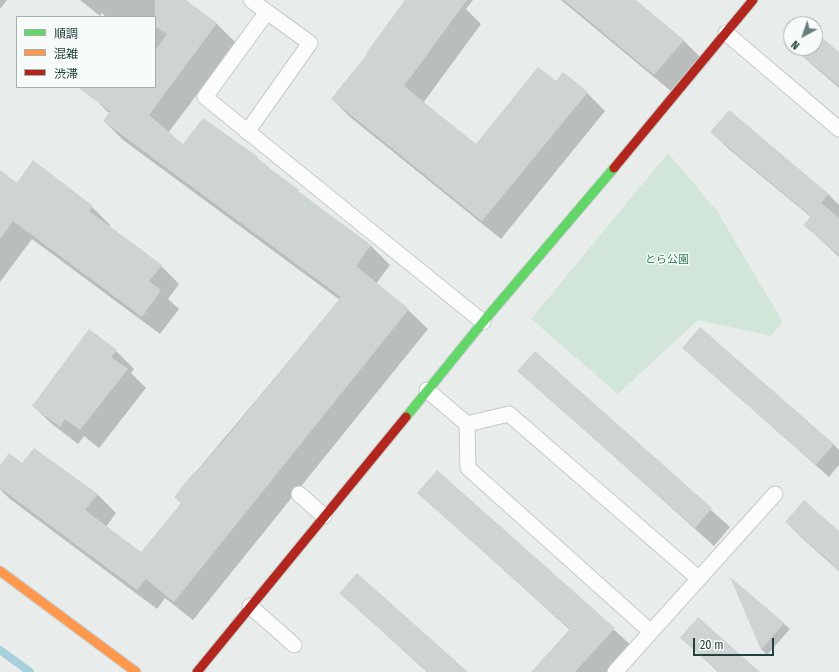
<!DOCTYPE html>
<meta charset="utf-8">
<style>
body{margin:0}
#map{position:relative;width:839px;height:672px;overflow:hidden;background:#e8edeb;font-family:"Fira Sans Condensed","Noto Sans JP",sans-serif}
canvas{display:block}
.legend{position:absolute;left:16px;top:16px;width:140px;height:72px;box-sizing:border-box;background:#f7fbf9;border:1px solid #a2b1ae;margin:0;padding:5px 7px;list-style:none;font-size:12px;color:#23423d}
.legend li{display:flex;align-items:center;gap:8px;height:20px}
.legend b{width:20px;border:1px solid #a2b1ae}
.north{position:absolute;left:783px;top:16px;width:40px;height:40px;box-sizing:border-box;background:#f7fbf9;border:1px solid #a2b1ae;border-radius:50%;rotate:220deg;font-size:11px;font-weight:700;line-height:16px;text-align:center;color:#23423d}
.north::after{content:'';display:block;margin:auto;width:14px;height:18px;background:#687e7a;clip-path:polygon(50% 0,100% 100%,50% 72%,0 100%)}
.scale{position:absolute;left:693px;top:638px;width:81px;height:18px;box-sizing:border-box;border:2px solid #23423d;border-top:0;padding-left:5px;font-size:12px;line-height:14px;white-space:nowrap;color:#23423d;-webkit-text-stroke:3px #f7fbf9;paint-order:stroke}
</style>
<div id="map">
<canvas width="839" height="672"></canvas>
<ul class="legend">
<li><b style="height:5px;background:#63d668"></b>順調</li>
<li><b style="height:5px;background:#ff974d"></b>混雑</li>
<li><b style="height:5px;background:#b3261e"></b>渋滞</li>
</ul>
<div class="north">N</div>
<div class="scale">20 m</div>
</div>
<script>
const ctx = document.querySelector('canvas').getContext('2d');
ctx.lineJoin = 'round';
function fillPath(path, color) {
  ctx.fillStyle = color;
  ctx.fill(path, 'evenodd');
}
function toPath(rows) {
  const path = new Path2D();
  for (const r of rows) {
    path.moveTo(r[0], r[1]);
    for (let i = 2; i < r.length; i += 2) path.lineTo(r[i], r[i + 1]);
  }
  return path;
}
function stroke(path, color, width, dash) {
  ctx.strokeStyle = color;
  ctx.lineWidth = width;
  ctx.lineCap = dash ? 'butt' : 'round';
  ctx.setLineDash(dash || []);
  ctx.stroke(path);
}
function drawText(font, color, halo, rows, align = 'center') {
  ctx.font = font + ' "Fira Sans Condensed","Noto Sans JP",sans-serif';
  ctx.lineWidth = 3;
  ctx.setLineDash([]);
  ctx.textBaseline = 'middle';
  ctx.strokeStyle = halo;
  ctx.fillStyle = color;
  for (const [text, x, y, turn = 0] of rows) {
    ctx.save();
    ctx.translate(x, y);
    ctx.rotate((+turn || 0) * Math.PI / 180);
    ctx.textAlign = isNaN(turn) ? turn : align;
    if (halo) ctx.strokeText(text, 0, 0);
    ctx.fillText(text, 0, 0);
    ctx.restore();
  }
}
const green = toPath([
 [668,153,717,211,783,322,771,336,698,320,618,394,531,319]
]);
const shadow = toPath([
 [0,0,7,0,0,9],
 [80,0,182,0,216,23,236,43,168,133,184,145,257,158,306,198,371,246,390,265,376,284,408,310,428,329,193,620,165,598,157,609,10,499,0,489,0,467,22,465,97,494,116,513,106,527,141,553,182,504,175,497,340,300,123,140,104,121,110,114,95,99,104,87,155,87,155,17,106,17,102,13,100,16],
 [406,0,473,0,466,9,481,24,423,103,476,146,556,82,587,93,605,111,501,239,350,117,332,99,368,54],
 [561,0,634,0,683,40,706,63,678,97],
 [815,33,839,53,839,88,793,48,815,48],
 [791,39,791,46,788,43],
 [711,132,828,194,839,205,839,257,805,225,811,217,730,150],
 [33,161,92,207,110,225,109,227,161,266,179,284,168,299,179,309,160,334,32,239,0,282,0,187,17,184],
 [683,348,833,444,839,450,839,465,829,477],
 [116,351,134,369,131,373,146,388,99,448,84,436,78,444,52,424,33,406],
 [535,353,730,527,714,546,519,371],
 [438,472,632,646,609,672,533,672,570,630,419,493],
 [786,522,839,532,839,571,804,540],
 [733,580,790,629,767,655,761,649],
 [340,593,467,672,427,672],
 [682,638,759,672,718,672]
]);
const stream = toPath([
 [0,650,30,672]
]);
const building = toPath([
 [155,0,186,0,217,23,149,115,183,144,203,118,258,157,257,159,299,190,298,191,371,245,356,266,409,309,174,602,146,579,137,590,0,488,0,465,9,453,22,463,34,448,98,494,85,510,141,552,181,503,174,497,193,473,195,474,225,439,341,297,103,121,110,111,77,87,155,87,155,51,167,34,155,26],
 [405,0,467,0,404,86,476,144,538,67,556,81,563,72,588,92,482,221,331,99,367,54,366,53],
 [564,0,636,0,684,40,654,75],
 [815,32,839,52,839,86,793,48,815,48],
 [729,110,829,194,821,203,839,218,839,255,803,225,811,216,710,132],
 [33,160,93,206,89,211,162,265,149,281,161,290,142,317,13,221,0,239,0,170,17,183],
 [700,327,834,444,816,465,682,348],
 [89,329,117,350,111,357,128,369,80,430,65,419,60,427,32,406],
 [535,351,712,508,695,528,517,371],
 [437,470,615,628,575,672,531,672,570,629,417,493],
 [804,500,839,531,839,570,785,522],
 [357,573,468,672,428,672,339,593],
 [730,577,784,623,761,650],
 [698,617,760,672,719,672,680,638]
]);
const lane = toPath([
 [251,0,267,12,205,97,483,322],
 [726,33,839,129],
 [247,132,310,43,267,12],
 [427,390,467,424],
 [299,494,324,516],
 [250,606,294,645],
 [651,632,468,468,467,424,509,414,698,578],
 [615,672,775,494]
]);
const fast = toPath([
 [406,417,483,322,614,168]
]);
const slow = toPath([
 [0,571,136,672]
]);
const jam = toPath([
 [614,168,753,0],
 [197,672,406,417]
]);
const parkNames = [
 ["とら公園",667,260]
];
fillPath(green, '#d1e6d9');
fillPath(shadow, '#0003');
stroke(stream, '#a8cfdc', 8);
fillPath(building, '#ced4d2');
stroke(lane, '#c5cac8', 17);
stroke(fast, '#c3cbc8', 11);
stroke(slow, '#c3cbc8', 11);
stroke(jam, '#c3cbc8', 11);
stroke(lane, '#fcfcfc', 15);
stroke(fast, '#63d668', 9);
stroke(slow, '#ff974d', 9);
stroke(jam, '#b3261e', 9);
drawText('11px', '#2c7b53', '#f7fbf9', parkNames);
</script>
